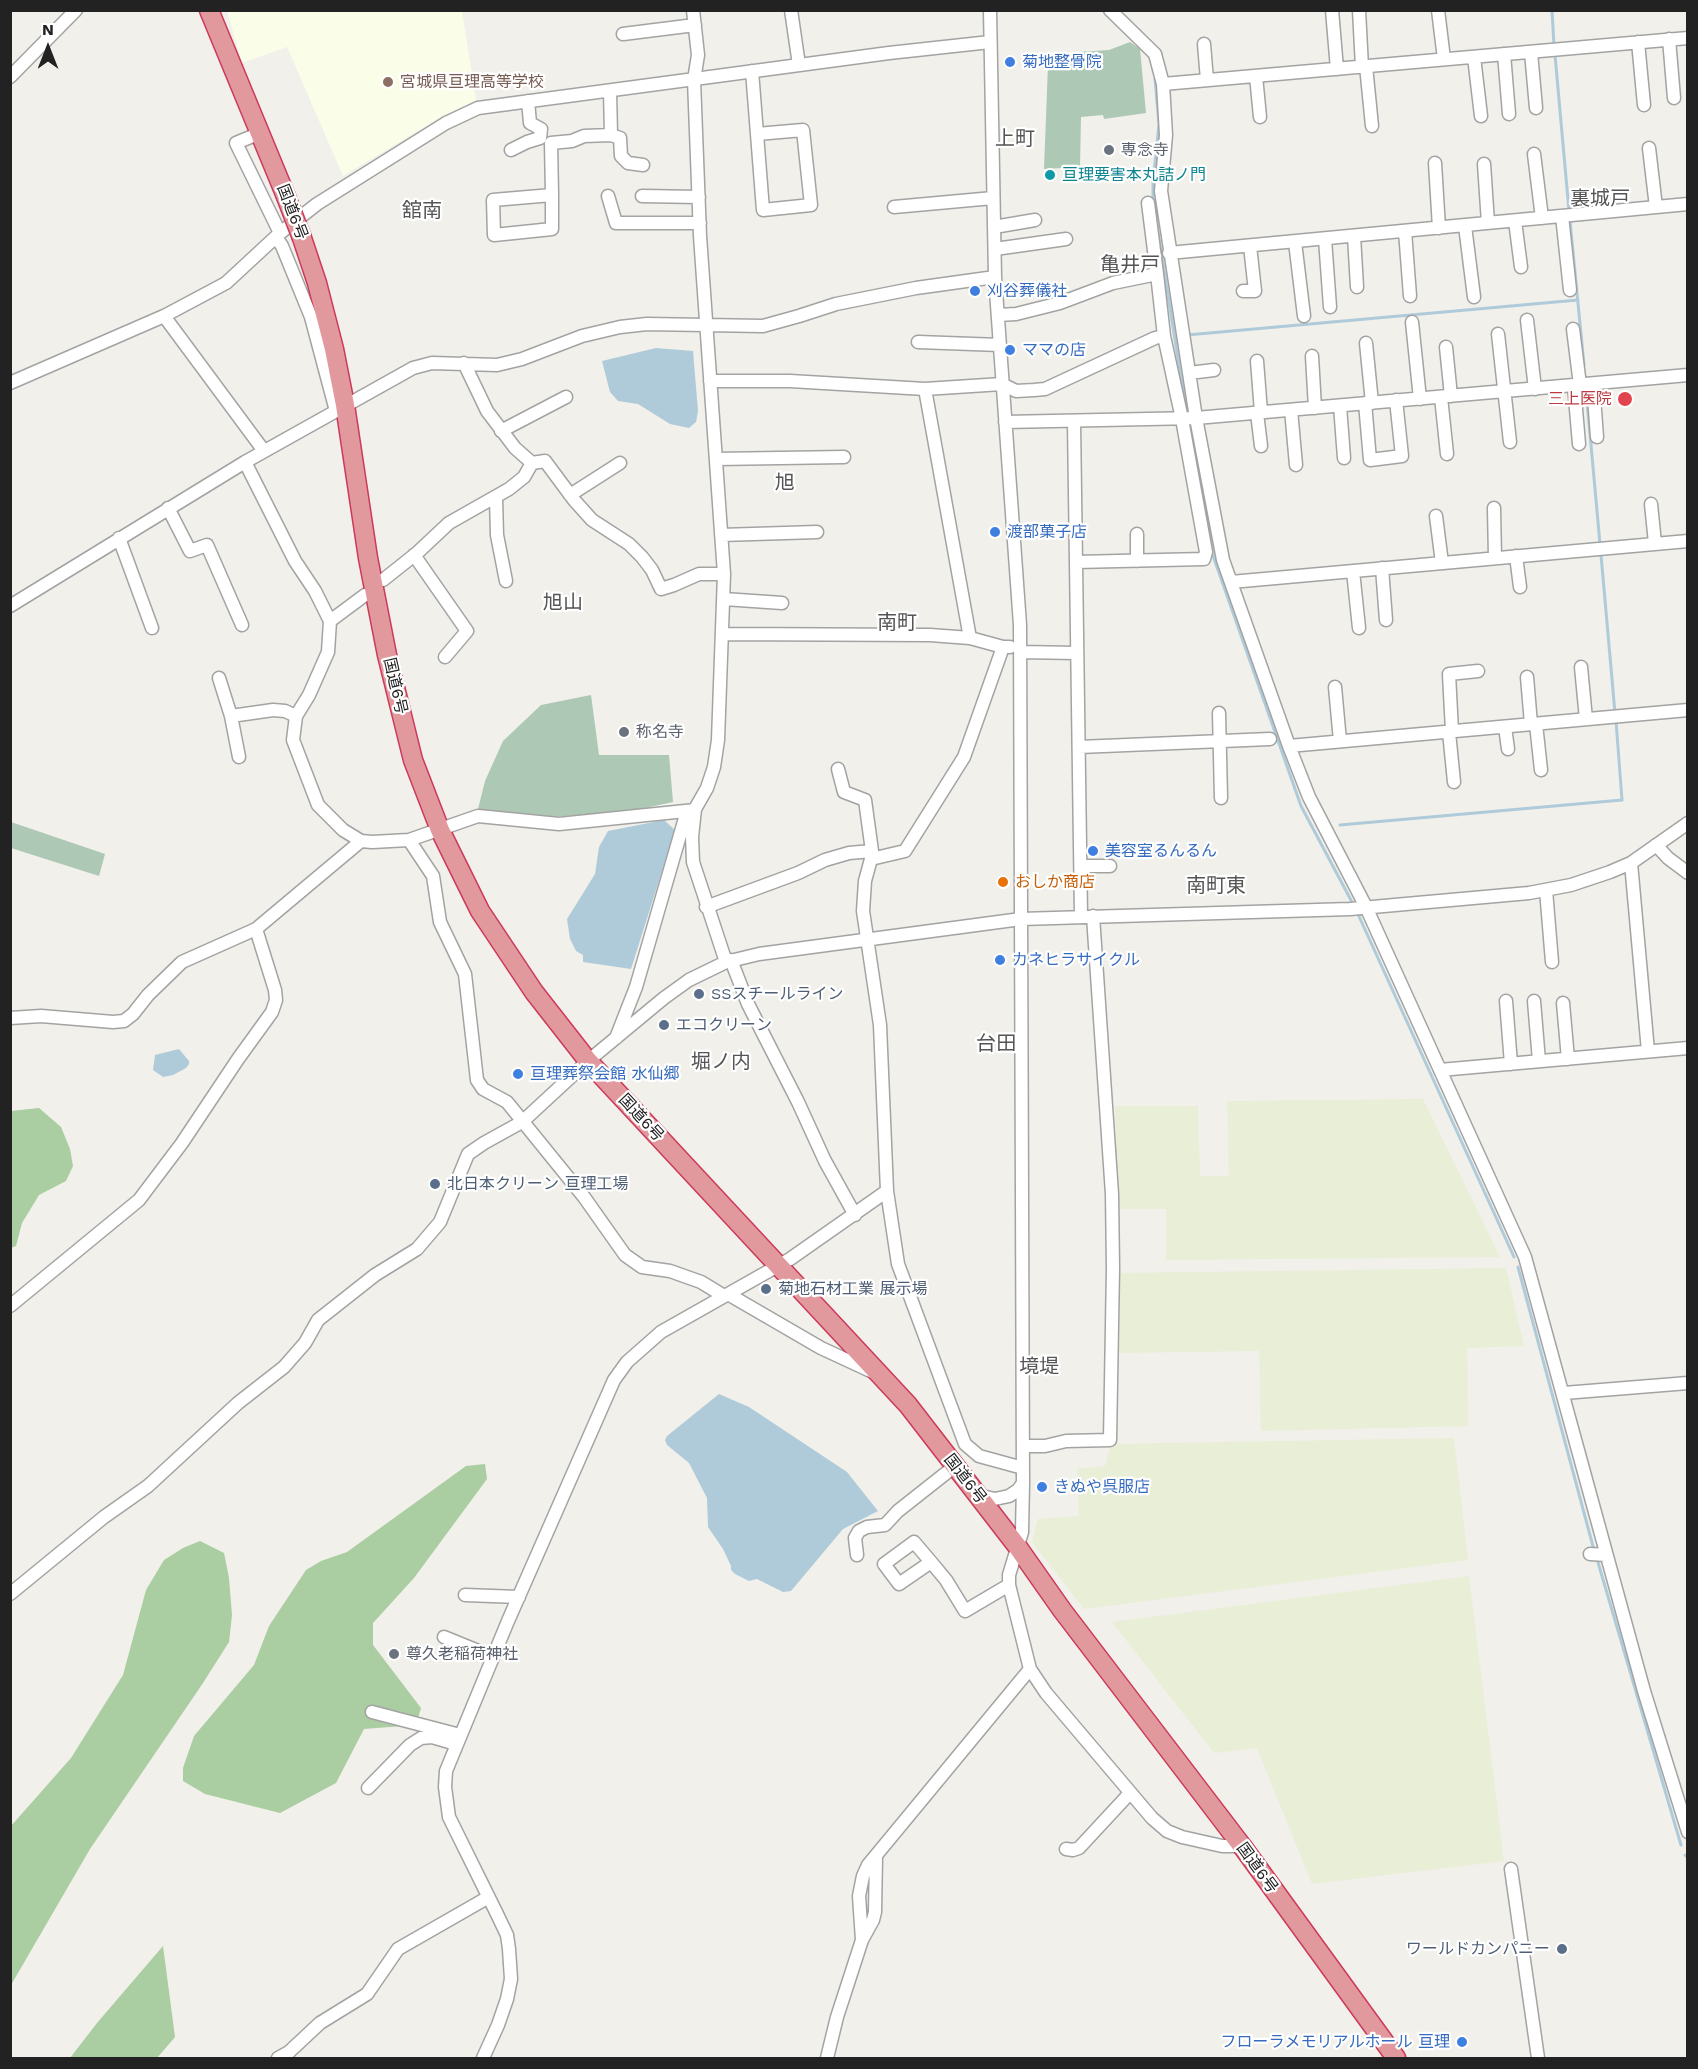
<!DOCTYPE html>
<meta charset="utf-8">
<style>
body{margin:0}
#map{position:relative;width:1698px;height:2069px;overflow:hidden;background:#f1f0ea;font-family:"Work Sans",sans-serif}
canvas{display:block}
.frame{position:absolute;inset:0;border:12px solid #222;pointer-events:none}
.north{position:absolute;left:18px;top:18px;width:60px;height:60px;-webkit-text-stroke:4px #fff;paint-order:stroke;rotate:0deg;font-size:16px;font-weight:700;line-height:24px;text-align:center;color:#222}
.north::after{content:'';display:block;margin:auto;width:21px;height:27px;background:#222;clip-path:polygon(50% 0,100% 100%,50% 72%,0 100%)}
</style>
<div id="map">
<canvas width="1698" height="2069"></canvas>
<div class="frame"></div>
<div class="north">N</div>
</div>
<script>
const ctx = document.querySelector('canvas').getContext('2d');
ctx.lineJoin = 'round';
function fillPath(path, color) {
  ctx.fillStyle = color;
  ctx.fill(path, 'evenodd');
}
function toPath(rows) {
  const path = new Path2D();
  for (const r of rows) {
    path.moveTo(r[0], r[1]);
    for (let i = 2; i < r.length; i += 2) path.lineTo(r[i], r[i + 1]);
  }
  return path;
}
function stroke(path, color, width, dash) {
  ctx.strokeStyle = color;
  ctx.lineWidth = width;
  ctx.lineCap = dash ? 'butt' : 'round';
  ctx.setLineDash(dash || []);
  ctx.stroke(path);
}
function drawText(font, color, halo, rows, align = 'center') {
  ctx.font = font + ' "Work Sans","Noto Sans JP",sans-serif';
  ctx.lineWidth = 4.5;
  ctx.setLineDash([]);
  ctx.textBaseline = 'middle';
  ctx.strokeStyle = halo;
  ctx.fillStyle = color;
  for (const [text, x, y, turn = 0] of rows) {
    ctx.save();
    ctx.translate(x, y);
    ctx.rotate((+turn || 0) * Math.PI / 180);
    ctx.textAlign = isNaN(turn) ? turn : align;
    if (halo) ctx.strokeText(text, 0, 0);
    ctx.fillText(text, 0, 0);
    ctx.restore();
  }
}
const education = toPath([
 [227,11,462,11,476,100,443,116,343,176,287,47,242,63]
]);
const farmland = toPath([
 [1423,1099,1500,1257,1166,1260,1166,1209,1118,1209,1115,1106,1198,1106,1200,1176,1229,1176,1227,1101],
 [1506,1268,1524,1346,1467,1348,1468,1426,1261,1431,1259,1351,1116,1353,1116,1273],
 [1454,1438,1468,1560,1084,1609,1032,1542,1038,1519,1079,1516,1077,1469,1105,1466,1111,1444],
 [1469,1576,1504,1861,1312,1884,1257,1748,1214,1753,1112,1622]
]);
const forest = toPath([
 [39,1108,61,1127,70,1149,73,1166,66,1181,39,1195,22,1223,16,1246,11,1248,11,1111],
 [485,1464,487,1479,414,1578,373,1623,373,1645,421,1708,416,1725,364,1729,336,1783,280,1813,205,1794,183,1781,183,1768,194,1736,254,1665,269,1626,306,1570,321,1561,347,1552,466,1466],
 [200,1541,224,1553,229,1578,232,1615,229,1642,203,1683,90,1849,11,1985,11,1826,71,1758,123,1675,146,1590,164,1560,183,1548],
 [163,1946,175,2037,157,2058,70,2058,97,2023]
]);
const cemetery = toPath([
 [1130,42,1140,49,1146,113,1104,119,1103,115,1081,117,1080,167,1044,169,1048,65,1077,59,1078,52,1109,50],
 [591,695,599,755,669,755,673,802,622,813,545,817,478,809,485,781,503,741,541,705],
 [11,822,105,854,99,876,11,848]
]);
const water = toPath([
 [656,348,693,351,698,411,696,422,689,428,670,424,638,404,618,401,610,392,602,361],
 [664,820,675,830,631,969,583,962,583,955,576,951,570,939,567,919,595,874,599,847,608,831],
 [179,1049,189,1061,189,1064,186,1068,173,1075,163,1077,153,1070,155,1055],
 [719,1394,749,1407,847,1472,878,1511,843,1529,791,1591,783,1592,757,1579,749,1581,735,1574,731,1570,731,1566,723,1549,708,1527,707,1498,689,1463,667,1445,665,1440,667,1436]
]);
const stream = toPath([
 [1552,10,1554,46],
 [1555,55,1569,211],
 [1153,202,1153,183,1159,124,1155,79],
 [1570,221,1584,365],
 [1157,226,1186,409],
 [1187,335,1578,300],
 [1586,390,1600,544],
 [1211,550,1301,806,1353,904],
 [1601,555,1615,713],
 [1340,825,1622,800,1616,721],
 [1357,912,1514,1257],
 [1518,1267,1594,1550],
 [1597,1559,1681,1845],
 [1685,1855,1688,1858]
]);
const minor = toPath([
 [791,10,799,65],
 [990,10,995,277,1020,625,1023,1483,1022,1532,1009,1575,1009,1585,1030,1669,1046,1693,1152,1818,1167,1831,1182,1837,1222,1846,1242,1846],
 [1110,10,1155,54,1163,84,1166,135,1161,191,1196,418,1223,560,1289,746,1309,797,1366,907,1525,1257,1644,1691,1688,1832],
 [1332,10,1337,69],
 [1359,10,1362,67],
 [1438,10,1444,59],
 [623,34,695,25],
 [1669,39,1674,98],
 [1638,42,1644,105],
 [1204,44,1207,80],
 [1531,52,1536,108],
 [1504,54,1509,114],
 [1474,57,1481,116],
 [1366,66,1372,126],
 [752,71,757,134,763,210,811,205,803,130,757,134],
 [1256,76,1260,117],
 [10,77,76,10],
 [1163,84,1688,38],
 [260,133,236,143,280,233],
 [611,135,620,138,621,156,628,163,643,165],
 [1649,148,1656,207],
 [511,150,527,142,540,138,541,129,530,123,528,101],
 [1534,154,1542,218],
 [1435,163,1439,228],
 [1484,164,1488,223],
 [552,195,493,200,494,235,552,229,552,195,551,143,572,141,584,136,611,135,610,91],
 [608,196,616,223,700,223],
 [642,196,699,197],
 [1148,203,1157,274],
 [894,207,993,198],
 [1562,216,1570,290],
 [1515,221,1521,267],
 [1465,226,1474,297],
 [994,227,1035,220],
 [1405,231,1410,296],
 [1354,236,1357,287],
 [276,237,282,246,311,317,336,411],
 [1325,239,1330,307],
 [1295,242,1304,316],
 [995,249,1066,239],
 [1169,253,1688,204],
 [1243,291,1255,291,1250,246],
 [998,315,1016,314,1060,303,1113,283,1157,274,1164,336],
 [164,316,264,451],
 [1527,320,1535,389],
 [1412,322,1420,399],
 [1573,329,1580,385],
 [1498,334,1510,442],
 [918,342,1000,345],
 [1366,343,1372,403],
 [1446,347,1451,396],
 [1312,356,1315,408],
 [1257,361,1261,412],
 [464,363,487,411,515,448,532,463,545,461,574,500,592,520,629,544,642,557,652,570,661,589,674,585,699,574,724,574],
 [1189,373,1214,370],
 [710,381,790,381,925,389,1002,384,1016,391,1034,390,1045,389,1155,338,1164,336,1182,419,1206,552,1204,559,1076,562],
 [10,383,164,316,226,283,280,233,317,204,446,123,478,108,889,53,990,42],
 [1593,384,1597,437],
 [1574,386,1579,444],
 [925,389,970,638],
 [1441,397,1447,454],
 [1365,403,1370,460,1402,456,1396,400],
 [1340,406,1344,458],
 [1291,410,1296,465],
 [1257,413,1261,446],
 [1005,422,1196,418,1688,375],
 [1074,422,1081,916],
 [501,431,566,397],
 [716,459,844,457],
 [245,462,295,561,315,591,330,621,328,652,309,695,296,716,293,740,318,805,343,830,361,841,372,842,409,840,478,816,559,824,695,810],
 [570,495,620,463],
 [496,498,497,535,506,581],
 [1651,504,1655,543],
 [168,508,190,551,207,545,242,625],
 [1494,508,1495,558],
 [1436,516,1442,563],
 [1137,534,1137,561],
 [721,535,817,532],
 [119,538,152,628],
 [414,555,467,631,445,657],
 [1516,556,1520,587],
 [1382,568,1386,620],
 [1353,571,1359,628],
 [383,580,417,553,449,523,509,489,524,477,532,463],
 [1231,582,1688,541],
 [724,599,782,603],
 [10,606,245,462,413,368,432,363,497,365,522,359,582,336,620,327,647,324,763,326,799,316,836,304,916,288,995,277],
 [330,621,365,595],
 [722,634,930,635,970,638,1003,647,1010,647],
 [1003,647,964,757,905,851,871,859,865,881,863,911,880,1025,887,1191,898,1264,965,1444,979,1456,1023,1468],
 [1020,652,1077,653],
 [1581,667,1586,719],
 [1527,677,1531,724],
 [219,678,231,716],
 [1335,687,1340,741],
 [1219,713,1221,798],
 [1536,724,1541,770],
 [1505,727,1508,749],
 [1452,731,1449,674,1478,671],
 [1449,732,1454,782],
 [1289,746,1688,710],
 [1079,747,1270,739],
 [239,757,231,716,273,710,285,711,296,716],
 [838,769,844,792,865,800,872,851],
 [695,809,692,837,693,862,726,962],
 [409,840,433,876,440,922,465,974,477,1080,483,1089,507,1102,584,1197,625,1255,642,1267,670,1271,701,1282,724,1296],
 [1656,845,1668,858,1688,873],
 [1631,863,1648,1051],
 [1081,866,1110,866],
 [1546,890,1552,962],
 [706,907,798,873,825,860,849,853,872,851,871,859],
 [731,960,748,1004,798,1102,825,1161,855,1215],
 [1506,1001,1511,1064],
 [1534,1001,1539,1061],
 [1563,1003,1568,1059],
 [10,1018,41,1016,113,1022,124,1021,133,1014,148,995,182,962,256,929,361,841],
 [616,1038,636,987,685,818,695,809,707,788,714,767,718,740,724,574,700,236,694,80,698,55,693,10],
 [1440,1070,1688,1048],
 [728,1294,821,1348,875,1373],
 [10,1306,139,1200,182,1143,238,1059,272,1012,276,1000,275,990,256,929],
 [1564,1393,1688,1383],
 [1024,1446,1045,1446,1066,1441,1110,1440,1113,1268,1112,1194,1093,916],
 [977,1495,995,1499,1009,1496,1018,1490,1023,1483],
 [1590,1554,1606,1555],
 [857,1555,855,1538,859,1531,867,1527,885,1525,898,1511,955,1466],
 [931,1562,899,1584,884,1564,914,1542,931,1562,946,1580,965,1611,1009,1585],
 [10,1594,104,1517,148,1486,238,1403,284,1367,305,1343,318,1320,375,1275,417,1249,440,1222,468,1154,484,1143,522,1122,588,1061,664,998,689,980,726,962,759,954,1021,919,1350,909,1529,893,1571,885,1610,872,1631,863,1688,823],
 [465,1595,519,1597],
 [444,1637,493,1657],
 [372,1712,460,1735],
 [368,1788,410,1745,421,1738,432,1737,456,1744],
 [1066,1849,1073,1850,1079,1848,1130,1793],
 [1511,1869,1538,2058],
 [862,1940,873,1920,875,1912,876,1856],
 [278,2058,289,2052,320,2023,367,1994,398,1949,487,1898],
 [483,2058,498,2025,507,1999,511,1979,509,1949,507,1935,497,1914,449,1817,445,1787,446,1771,508,1621,614,1380,627,1362,661,1332,790,1259,887,1191],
 [827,2058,837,2017,862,1940,859,1896,863,1876,868,1865,1030,1669]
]);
const highway = toPath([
 [209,10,285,194],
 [302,238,317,283,334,349,345,405,368,558,387,655,413,760,440,830,480,911,534,992,588,1061,908,1405,1017,1546,1062,1610,1242,1846,1396,2058]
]);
const highwayBridge = toPath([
 [285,194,302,238]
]);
const markers = [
 [1010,62,6,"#3f7fe0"],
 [388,82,6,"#8d6e63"],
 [1109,150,6,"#6b7280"],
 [1050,175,6,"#0f9aa8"],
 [975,291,6,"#3f7fe0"],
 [1010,350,6,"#3f7fe0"],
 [1625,399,8,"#e0444e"],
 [995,532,6,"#3f7fe0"],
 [624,732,6,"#6b7280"],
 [1093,851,6,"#3f7fe0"],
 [1003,882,6,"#e8710a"],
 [1000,960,6,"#3f7fe0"],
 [699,994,6,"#5c6f8a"],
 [664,1025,6,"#5c6f8a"],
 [518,1074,6,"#3f7fe0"],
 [435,1184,6,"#5c6f8a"],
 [766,1289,6,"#5c6f8a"],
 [1042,1487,6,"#3f7fe0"],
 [394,1654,6,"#6b7280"],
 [1562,1949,6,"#5c6f8a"],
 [1462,2042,6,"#3f7fe0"]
];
const shopNames = [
 ["菊地整骨院",1022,62],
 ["刈谷葬儀社",987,291],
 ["ママの店",1022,350],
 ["渡部菓子店",1007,532],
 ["美容室るんるん",1105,851],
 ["カネヒラサイクル",1012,960],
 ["亘理葬祭会館 水仙郷",530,1074],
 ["きぬや呉服店",1054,1487],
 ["フローラメモリアルホール 亘理",1450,2042,"right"]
];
const educationNames = [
 ["宮城県亘理高等学校",400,82]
];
const worshipNames = [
 ["専念寺",1121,150],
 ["称名寺",636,732],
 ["尊久老稲荷神社",406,1654]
];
const cultureNames = [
 ["亘理要害本丸詰ノ門",1062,175]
];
const streetNames = [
 ["国道6号",292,212,69],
 ["国道6号",395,686,77],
 ["国道6号",641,1118,47],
 ["国道6号",965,1479,52],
 ["国道6号",1257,1868,54]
];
const healthNames = [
 ["三上医院",1612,399]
];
const foodNames = [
 ["おしか商店",1015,882]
];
const serviceNames = [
 ["SSスチールライン",711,994],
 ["エコクリーン",676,1025],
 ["北日本クリーン 亘理工場",447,1184],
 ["菊地石材工業 展示場",778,1289],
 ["ワールドカンパニー",1550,1949,"right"]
];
const quarterNames = [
 ["上町",1015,139],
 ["裏城戸",1600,199],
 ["舘南",422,211],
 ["亀井戸",1130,265],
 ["旭",785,483],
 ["旭山",563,603],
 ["南町",897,623],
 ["南町東",1216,886],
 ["台田",996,1044],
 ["堀ノ内",721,1062],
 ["境堤",1039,1367]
];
fillPath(education, '#fafde7');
fillPath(farmland, '#e9eed7');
fillPath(forest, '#aacda2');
fillPath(cemetery, '#adc8b4');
fillPath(water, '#afcbda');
stroke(stream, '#afcbda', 3);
stroke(minor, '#a3a3a3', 15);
stroke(highway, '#cd395a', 21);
stroke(minor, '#fff', 12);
stroke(highway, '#e1999e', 18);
stroke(highwayBridge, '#cd395a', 21, []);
stroke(highwayBridge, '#e1999e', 18);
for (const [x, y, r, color] of markers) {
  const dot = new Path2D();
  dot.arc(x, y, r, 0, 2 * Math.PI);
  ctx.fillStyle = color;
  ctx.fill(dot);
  stroke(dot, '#fff', 2);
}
drawText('16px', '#366cbe', '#fff', shopNames, 'left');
drawText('16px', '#785e54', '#fff', educationNames, 'left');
drawText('16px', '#5b616d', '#fff', worshipNames, 'left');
drawText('16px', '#0d838f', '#fff', cultureNames, 'left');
drawText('16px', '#222', '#fff', streetNames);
drawText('16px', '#be3a42', '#fff', healthNames, 'right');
drawText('16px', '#c56008', '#fff', foodNames, 'left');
drawText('16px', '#4e5e75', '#fff', serviceNames, 'left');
drawText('20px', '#555', '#fff', quarterNames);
</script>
